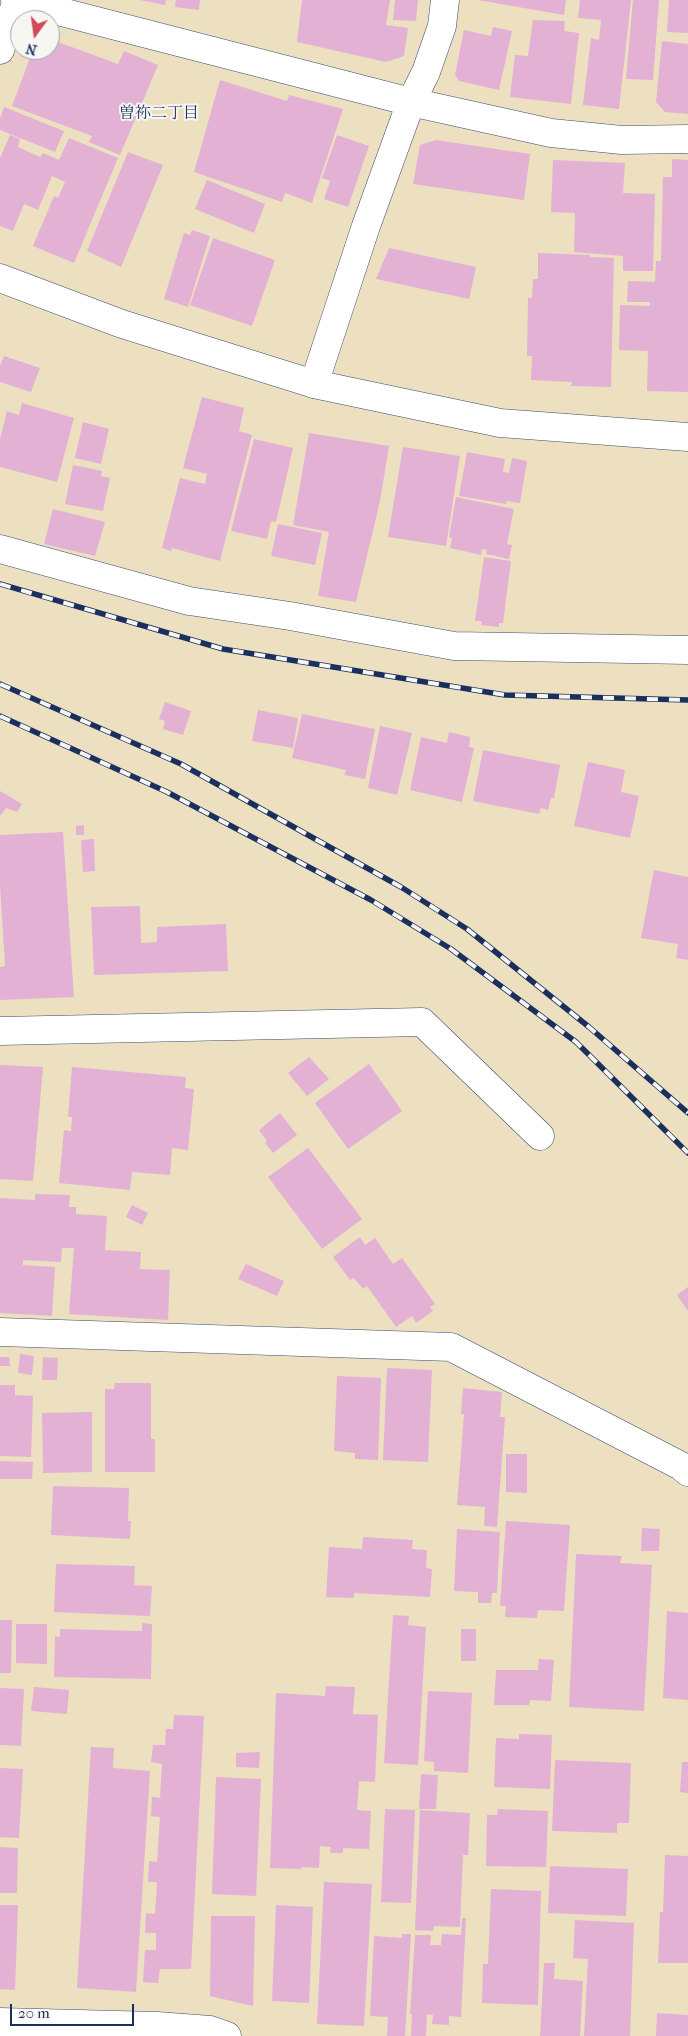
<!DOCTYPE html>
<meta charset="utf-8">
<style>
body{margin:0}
#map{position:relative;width:688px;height:2036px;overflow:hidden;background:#ece0c0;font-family:"IM FELL French Canon",serif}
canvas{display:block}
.north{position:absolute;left:10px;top:10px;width:50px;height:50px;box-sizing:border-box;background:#f6f6f2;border:1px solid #9ea6b7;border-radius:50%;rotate:194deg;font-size:14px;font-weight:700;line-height:20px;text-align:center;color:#1b2f5e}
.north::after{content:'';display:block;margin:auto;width:18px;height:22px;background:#d1495b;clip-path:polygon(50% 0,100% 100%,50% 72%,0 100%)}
.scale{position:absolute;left:10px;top:2004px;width:124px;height:22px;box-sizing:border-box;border:2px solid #1b2f5e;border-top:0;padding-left:6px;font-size:15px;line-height:18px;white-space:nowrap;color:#1b2f5e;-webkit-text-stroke:4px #f6f6f2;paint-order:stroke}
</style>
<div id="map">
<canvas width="688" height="2036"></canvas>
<div class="north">N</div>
<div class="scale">20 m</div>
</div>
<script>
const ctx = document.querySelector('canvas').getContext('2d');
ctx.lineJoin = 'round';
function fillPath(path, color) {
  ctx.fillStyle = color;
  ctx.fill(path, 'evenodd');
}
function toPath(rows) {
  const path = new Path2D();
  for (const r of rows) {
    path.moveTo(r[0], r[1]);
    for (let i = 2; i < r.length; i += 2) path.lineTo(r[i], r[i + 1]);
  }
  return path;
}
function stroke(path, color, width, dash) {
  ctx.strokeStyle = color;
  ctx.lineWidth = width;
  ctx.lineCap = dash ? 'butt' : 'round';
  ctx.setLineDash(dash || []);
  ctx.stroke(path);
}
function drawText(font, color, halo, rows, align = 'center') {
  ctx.font = font + ' "IM FELL French Canon","Noto Serif JP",serif';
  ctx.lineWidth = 4;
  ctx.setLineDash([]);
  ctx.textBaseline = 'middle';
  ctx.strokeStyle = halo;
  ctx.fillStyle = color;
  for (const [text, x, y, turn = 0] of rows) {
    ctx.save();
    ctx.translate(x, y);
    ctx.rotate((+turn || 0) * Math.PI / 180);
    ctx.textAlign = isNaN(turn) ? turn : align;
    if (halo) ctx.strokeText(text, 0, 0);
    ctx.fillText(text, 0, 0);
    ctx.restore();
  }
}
const building = toPath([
 [140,0,166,0,165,5],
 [176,0,200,0,199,10,175,7],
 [302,0,390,0,386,25,408,28,404,56,386,62,297,42],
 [395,0,418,0,416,21,393,20],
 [478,0,566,0,564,15],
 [580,0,631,0,619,109,583,105,591,38,599,40,601,20,578,18],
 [633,0,659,0,653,80,626,79],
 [669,0,688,0,688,33,667,32],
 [533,20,565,21,564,31,579,33,571,104,510,97,515,55,528,56],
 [493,27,512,31,499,90,459,81,455,75,464,30,491,36],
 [50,39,118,64,124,51,158,65,120,155,89,142,92,136,12,106,33,50,50,50],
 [662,41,688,44,688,114,665,112,656,102],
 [220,80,287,101,289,95,343,109,312,203,285,193,282,202,194,172],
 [4,107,64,131,55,152,0,130,0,119],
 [10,135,20,139,18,147,40,157,43,153,59,160,69,138,118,158,74,263,33,246,54,196,58,198,65,182,52,176,38,210,24,204,13,231,0,226,0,158],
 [337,135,369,146,348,207,324,199,330,181,322,178],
 [436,140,530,154,524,200,413,184,420,145],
 [128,152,163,165,121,267,87,251],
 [672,159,688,160,688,392,647,391,648,351,619,350,620,305,650,306,650,302,627,302,628,281,655,282,656,261,661,261,663,177,672,177],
 [553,160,625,163,623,193,655,194,653,271,623,271,623,256,574,252,575,213,551,212],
 [207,180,265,204,254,233,195,209],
 [192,230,210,236,188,307,164,299,184,233,190,235],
 [213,238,275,260,252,326,190,305],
 [389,248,476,267,469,299,376,279],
 [538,253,590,255,590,257,614,258,611,387,571,386,572,382,531,380,532,356,527,356,528,298,532,298,533,279,538,279],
 [4,356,40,368,31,392,0,382,0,366],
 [202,397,244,408,239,431,252,435,220,561,172,548,171,551,162,548,180,478,205,484,207,474,183,468],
 [22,403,74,418,57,482,0,467,0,439,7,411,19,415],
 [83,422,109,429,101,464,75,458],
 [309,433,389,446,380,501,356,602,318,596,329,532,293,525],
 [254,439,293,448,276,522,271,521,267,539,231,531],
 [403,447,460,456,446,546,388,537],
 [467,452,505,459,503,472,509,473,512,458,527,461,520,503,507,501,506,504,459,496],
 [73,465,102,471,101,476,110,478,103,511,65,504],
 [456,497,514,509,507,544,512,545,509,559,486,554,487,550,482,549,481,555,450,548,452,538,449,537],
 [53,509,105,522,95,556,44,544],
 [278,524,322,533,315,565,271,556],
 [484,557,511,561,503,623,499,623,499,627,481,625,482,621,475,621],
 [165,702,191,711,183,735,163,729,165,721,159,719],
 [258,710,298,718,293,748,252,741],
 [302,714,375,729,365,779,344,775,346,770,292,758],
 [380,726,412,733,397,795,368,788],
 [449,732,470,737,469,747,474,748,462,802,410,790,421,737,447,743],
 [483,750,560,765,554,798,551,798,548,810,541,808,539,814,473,801],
 [588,762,625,770,621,792,639,796,630,838,574,826],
 [0,791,22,804,17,812,6,808,0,816],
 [84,825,84,835,76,835,76,826],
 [63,832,74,997,0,1000,0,967,5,966,0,886,0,835],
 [94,839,95,871,83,872,81,840],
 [654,870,688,877,688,960,676,958,678,944,641,938],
 [140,906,141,943,157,942,157,927,226,924,228,971,94,975,91,907],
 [309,1057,329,1079,307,1096,288,1073],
 [369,1064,402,1111,348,1149,315,1103],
 [0,1065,43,1067,33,1181,0,1179],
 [72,1067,186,1077,185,1088,194,1089,188,1150,172,1148,170,1175,132,1172,130,1190,59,1183,64,1130,71,1131,72,1117,68,1117],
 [280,1113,297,1135,273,1153,265,1143,267,1141,259,1130],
 [308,1148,362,1219,322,1249,268,1177],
 [35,1194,70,1195,69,1207,76,1207,76,1214,107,1216,105,1250,141,1252,140,1269,170,1270,168,1320,69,1314,74,1248,62,1248,61,1262,23,1260,23,1265,55,1267,52,1316,0,1313,0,1198,35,1200],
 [132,1205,148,1213,142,1225,126,1217],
 [360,1237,365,1245,375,1238,393,1264,402,1258,435,1304,430,1307,433,1311,416,1323,412,1316,396,1327,367,1286,363,1289,354,1278,350,1280,333,1257],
 [246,1264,284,1281,277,1296,238,1279],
 [688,1287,688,1311,677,1295],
 [20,1354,34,1356,32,1375,18,1373],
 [0,1357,9,1357,10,1366,0,1366],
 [43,1357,58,1358,57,1380,42,1380],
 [387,1368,432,1370,428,1462,383,1460],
 [337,1376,381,1378,378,1460,355,1459,355,1453,334,1451],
 [115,1383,151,1383,151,1439,155,1439,155,1472,105,1472,105,1389,114,1389],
 [0,1385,15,1385,15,1395,33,1396,31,1457,0,1456],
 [463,1388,502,1392,500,1417,505,1417,497,1527,484,1526,485,1507,457,1505,464,1414,461,1414],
 [92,1412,92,1472,43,1473,42,1413],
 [506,1454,527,1454,527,1493,506,1492],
 [0,1461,33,1462,32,1479,0,1479],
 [53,1486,129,1488,128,1521,131,1521,130,1539,51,1535],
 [506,1521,570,1525,564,1611,538,1610,537,1618,505,1617,506,1606,500,1606],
 [642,1528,660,1529,659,1551,641,1551],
 [457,1529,500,1532,497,1593,492,1593,491,1603,478,1603,478,1592,454,1591],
 [363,1537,413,1540,412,1549,427,1550,426,1568,432,1569,430,1597,354,1593,354,1598,326,1597,329,1547,362,1549],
 [576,1554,622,1556,620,1563,652,1565,644,1711,569,1707],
 [56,1564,135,1566,134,1585,152,1586,150,1616,54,1612],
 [667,1611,688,1613,688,1700,663,1698],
 [393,1615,409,1616,408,1625,426,1627,418,1765,384,1763],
 [0,1620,12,1620,11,1673,0,1673],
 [142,1623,152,1624,151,1679,54,1677,55,1636,60,1637,60,1629,142,1631],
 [16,1624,47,1624,47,1664,16,1663],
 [461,1629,476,1629,476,1661,461,1661],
 [539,1659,554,1660,551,1701,530,1700,529,1705,494,1705,496,1670,538,1670],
 [326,1686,355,1687,353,1714,378,1715,375,1782,359,1781,357,1810,371,1811,369,1849,343,1848,343,1853,330,1853,331,1847,320,1846,319,1868,301,1867,301,1869,270,1868,276,1693,325,1696],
 [34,1687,69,1690,67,1714,31,1711],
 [0,1688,24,1689,21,1746,0,1745],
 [428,1691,472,1693,468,1773,434,1771,434,1762,424,1761],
 [174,1715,204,1716,191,1969,160,1969,158,1983,143,1982,145,1950,156,1950,156,1933,145,1933,146,1913,155,1914,157,1882,148,1882,149,1861,157,1862,160,1817,151,1816,152,1797,160,1798,162,1764,151,1762,153,1745,165,1745,166,1729,173,1729],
 [519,1734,552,1735,550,1789,494,1787,496,1738,519,1739],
 [91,1747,114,1748,113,1768,150,1771,136,1992,77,1988],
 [260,1752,259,1768,236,1767,236,1753],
 [555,1760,631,1763,629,1823,617,1823,617,1833,552,1831],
 [682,1762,688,1762,688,1793,680,1792],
 [0,1768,23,1769,19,1838,0,1837],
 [421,1774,438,1775,436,1809,419,1809],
 [216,1777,261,1779,256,1896,212,1894],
 [385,1809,415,1810,411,1903,381,1902],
 [498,1809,548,1811,546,1867,486,1866,487,1815,497,1815],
 [420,1810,470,1813,468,1855,463,1855,460,1927,434,1926,433,1931,415,1930],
 [0,1847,18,1848,17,1893,0,1893],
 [665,1855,688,1856,688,1963,658,1963,660,1912,663,1912],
 [550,1866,628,1869,626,1916,548,1913],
 [324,1882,372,1884,364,2026,317,2024],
 [491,1889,541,1891,538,2005,482,2003,483,1964,488,1964],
 [0,1905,18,1905,15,1990,0,1989],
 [276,1905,313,1907,309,2003,272,2001],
 [211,1916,255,1916,253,2006,210,1996],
 [462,1918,466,1918,461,2017,449,2016,449,2025,432,2024,433,2015,427,2014,426,2036,411,2036,412,2014,410,2014,415,1935,431,1935,430,1945,441,1945,442,1934,461,1935],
 [575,1920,634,1923,630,2036,584,2036,588,1959,573,1958],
 [402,1934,411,1934,405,2036,387,2036,388,2017,370,2016,374,1936,402,1938],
 [544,1963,555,1963,554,1979,583,1981,580,2036,540,2036],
 [657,2013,688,2015,688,2036,656,2036]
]);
const minor = toPath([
 [15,0,411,102,551,133,622,140,688,139],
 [0,50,17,0],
 [314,384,366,226,411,102,426,72,442,26,445,0],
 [0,549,189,601,290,616,454,646,688,650],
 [0,1031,422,1022,540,1136],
 [0,1332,451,1347,681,1466,688,1472]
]);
const tertiary = toPath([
 [0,278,122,324,314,384,500,423,688,437],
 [0,2022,157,2026,210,2030,227,2036]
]);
const rail = toPath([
 [0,584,223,649,505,695,688,700],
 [0,684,181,764,401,887,467,929,589,1027,688,1113],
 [0,716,167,792,371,900,451,949,576,1042,688,1153]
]);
const neighbourhoodNames = [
 ["曽祢二丁目",159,114]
];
fillPath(building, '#e3b1d4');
stroke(minor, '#3a4a6d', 29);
stroke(tertiary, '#3a4a6d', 29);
stroke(minor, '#fff', 28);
stroke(tertiary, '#fff', 28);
stroke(rail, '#1b2f5e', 5.5);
stroke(rail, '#f6f6f2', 4, [11]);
drawText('16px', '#1b2f5e', '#f6f6f2', neighbourhoodNames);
</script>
